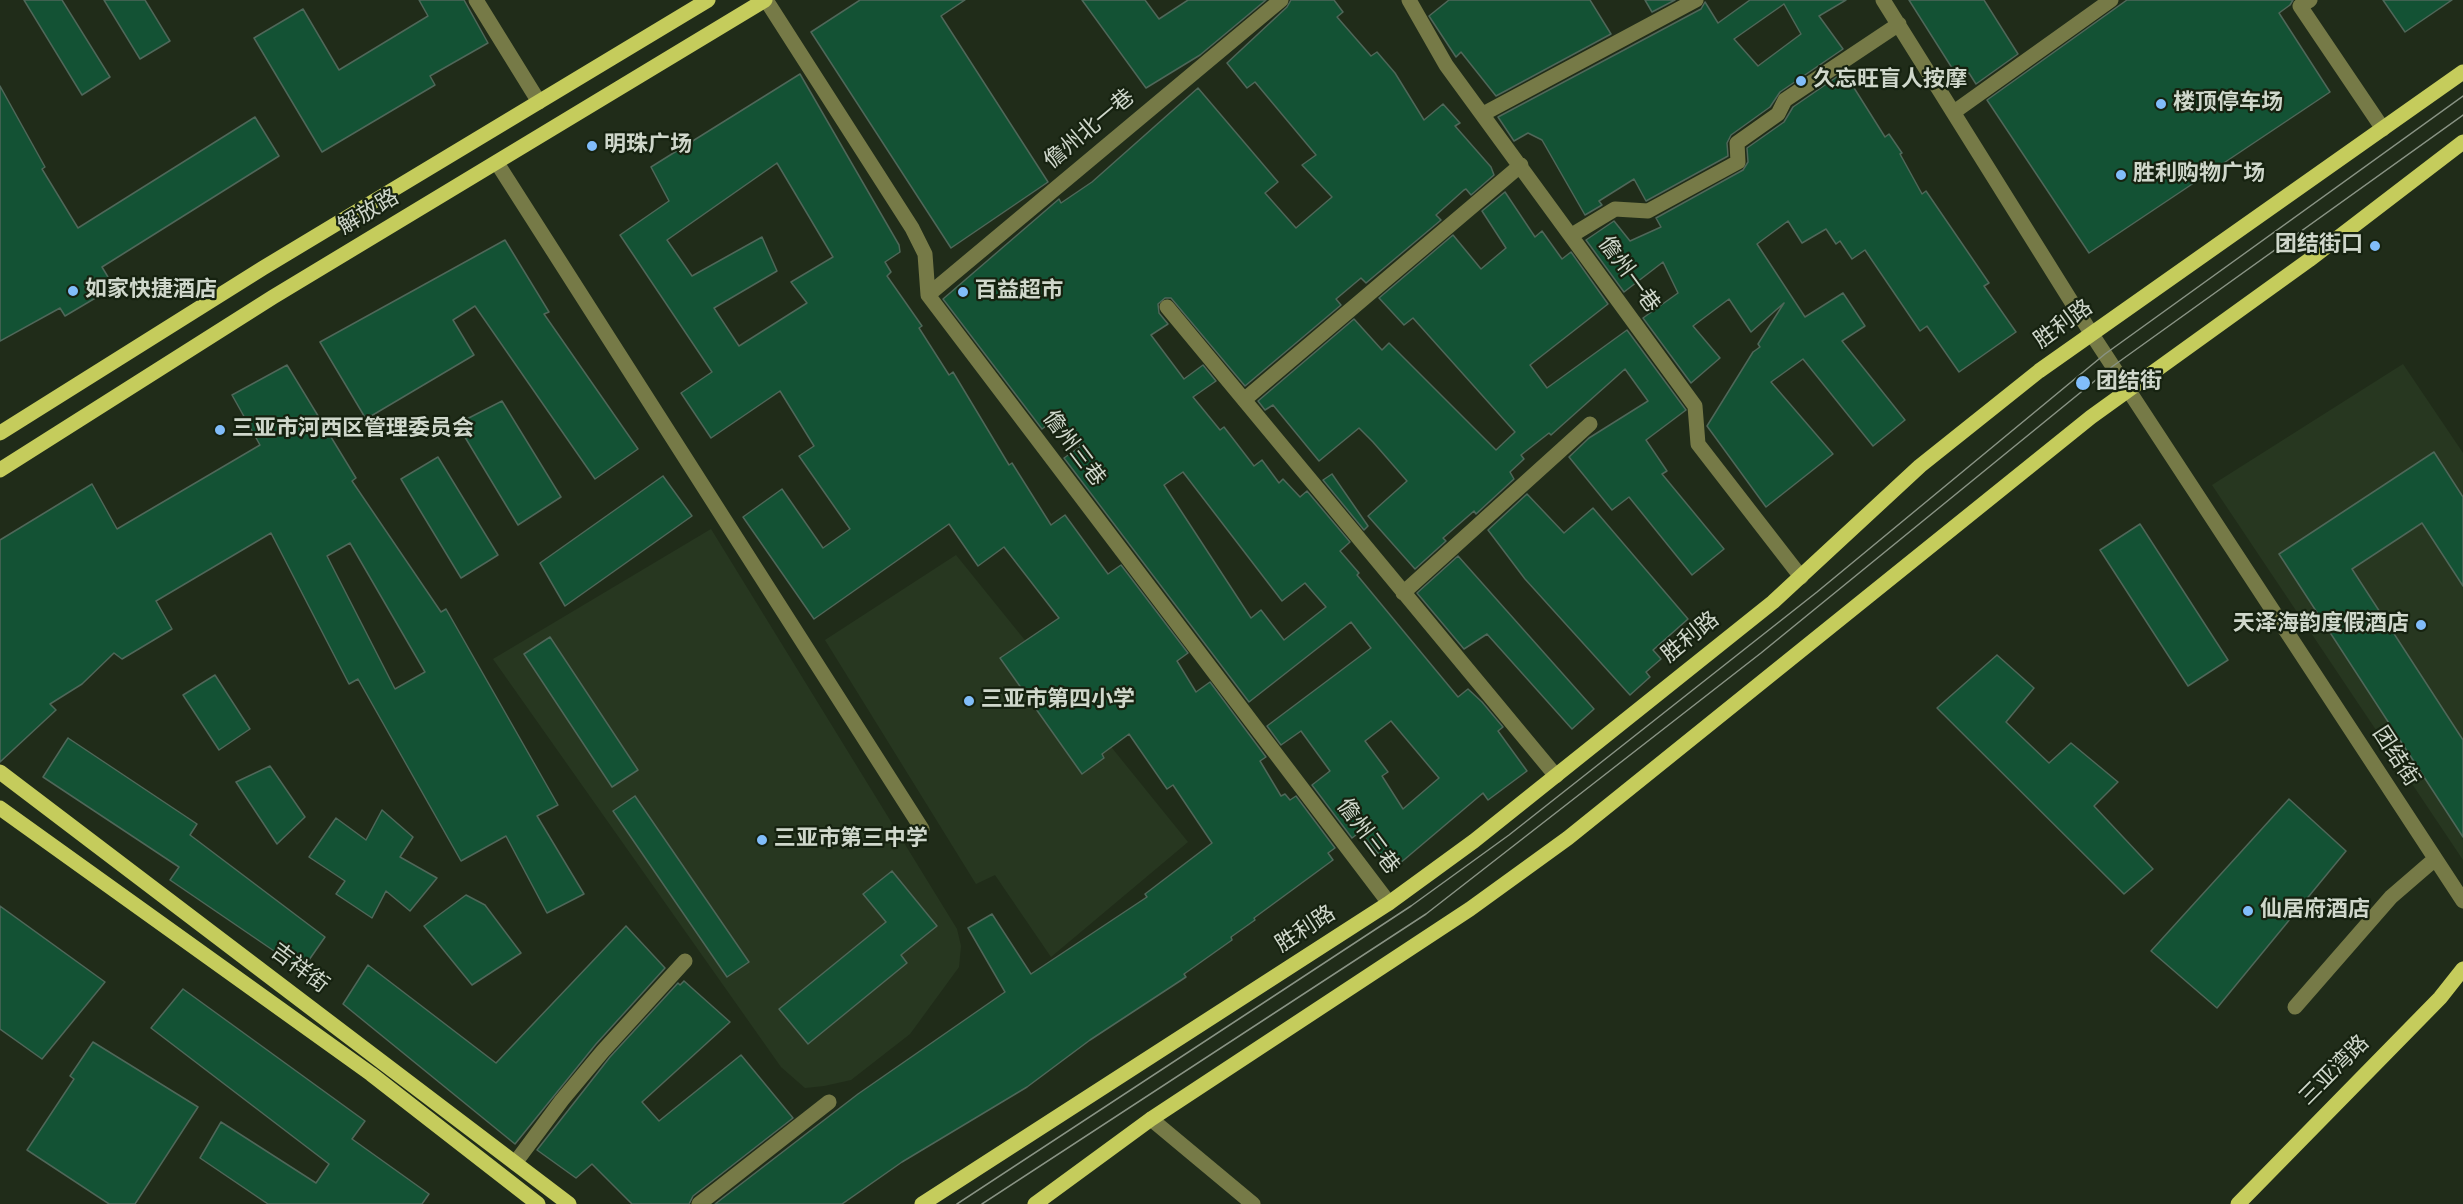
<!DOCTYPE html>
<meta charset="utf-8">
<style>
body{margin:0}
canvas{display:block;background:#202c19}
</style>
<canvas width="2463" height="1204"></canvas>
<script>
const ctx = document.querySelector('canvas').getContext('2d');
ctx.lineJoin = 'round';
function fillPath(path, color) {
  ctx.fillStyle = color;
  ctx.fill(path, 'evenodd');
}
function toPath(rows) {
  const path = new Path2D();
  for (const r of rows) {
    path.moveTo(r[0], r[1]);
    for (let i = 2; i < r.length; i += 2) path.lineTo(r[i], r[i + 1]);
  }
  return path;
}
function stroke(path, color, width, dash) {
  ctx.strokeStyle = color;
  ctx.lineWidth = width;
  ctx.lineCap = dash ? 'butt' : 'round';
  ctx.setLineDash(dash || []);
  ctx.stroke(path);
}
function drawText(font, color, halo, rows, align = 'center') {
  ctx.font = font + ' "Titillium Web","Noto Sans SC",sans-serif';
  ctx.lineWidth = 4.5;
  ctx.setLineDash([]);
  ctx.textBaseline = 'middle';
  ctx.strokeStyle = halo;
  ctx.fillStyle = color;
  for (const [text, x, y, turn = 0] of rows) {
    ctx.save();
    ctx.translate(x, y);
    ctx.rotate((+turn || 0) * Math.PI / 180);
    ctx.textAlign = isNaN(turn) ? turn : align;
    if (halo) ctx.strokeText(text, 0, 0);
    ctx.fillText(text, 0, 0);
    ctx.restore();
  }
}
const built = toPath([
 [2403,364,2463,453,2463,860,2212,485],
 [711,529,957,929,961,946,959,967,910,1034,851,1080,824,1086,805,1088,781,1067,493,659],
 [956,555,1188,842,1051,957,995,875,976,884,825,640]
]);
const building = toPath([
 [24,0,62,0,110,77,82,95,24,0],
 [104,0,145,0,170,41,140,59,104,0],
 [419,0,464,0,488,43,430,76,435,85,322,152,254,38,303,9,339,70,428,16,419,0],
 [860,0,965,0,941,16,1048,182,951,248,811,32,860,0],
 [1082,0,1145,0,1159,19,1188,0,1266,0,1200,55,1146,88,1082,0],
 [1291,0,1334,0,1343,12,1337,17,1371,56,1377,52,1395,73,1424,120,1443,104,1460,123,1455,126,1491,167,1494,175,1471,195,1466,189,1464,190,1436,215,1441,220,1366,283,1361,278,1336,299,1341,305,1245,386,1171,298,1165,298,1158,304,1159,313,1168,324,1151,335,1184,379,1203,365,1216,381,1193,397,1220,430,1224,427,1254,466,1262,460,1279,483,1283,479,1300,497,1307,491,1350,542,1340,551,1359,573,1357,575,1458,697,1468,689,1482,702,1503,727,1498,731,1527,771,1488,800,1483,793,1392,870,1360,832,1352,838,1312,785,1330,771,1301,731,1281,745,1267,726,1371,648,1351,622,1249,702,1064,458,1081,446,1057,418,1042,429,943,299,1059,199,1061,203,1092,182,1198,88,1278,182,1265,193,1296,228,1332,197,1302,165,1316,155,1255,82,1247,88,1227,63,1287,7,1291,0],
 [1183,472,1282,601,1305,583,1326,607,1284,640,1261,610,1251,618,1164,485,1183,472],
 [1391,721,1439,778,1403,809,1382,776,1388,772,1365,741,1391,721],
 [1449,0,1590,0,1611,34,1496,96,1461,52,1456,57,1429,16,1449,0],
 [1645,0,1675,0,1652,12,1645,0],
 [1750,0,1846,0,1819,16,1843,49,1780,92,1770,107,1731,135,1727,143,1728,156,1646,201,1634,179,1599,201,1602,205,1585,215,1542,140,1528,133,1514,141,1498,117,1701,9,1705,2,1718,23,1750,0],
 [1784,4,1801,34,1758,66,1734,39,1784,4],
 [1909,0,1984,0,2018,54,1976,84,1969,73,1959,79,1909,0],
 [2127,0,2293,0,2290,5,2279,13,2330,92,2089,253,1987,100,2127,0],
 [2383,0,2452,0,2405,32,2383,0],
 [1844,72,1885,137,1889,134,1902,153,1900,154,1922,194,1926,191,1989,283,1984,286,2016,332,1959,372,1927,326,1920,331,1865,250,1852,259,1840,241,1836,244,1826,229,1802,243,1788,221,1757,244,1805,317,1843,293,1865,326,1842,341,1905,420,1873,446,1803,359,1771,382,1833,454,1766,507,1707,426,1753,352,1760,347,1758,344,1784,303,1751,332,1729,299,1693,326,1720,358,1691,383,1643,318,1678,293,1663,262,1624,292,1586,240,1614,221,1630,241,1661,227,1656,218,1743,170,1748,162,1747,148,1784,122,1793,107,1844,72],
 [800,74,899,245,900,252,885,262,891,272,887,276,922,326,919,328,949,375,953,372,1009,465,1012,463,1051,525,1065,515,1108,574,1121,565,1188,653,1177,661,1196,692,1210,682,1266,757,1260,761,1281,796,1285,794,1290,800,1296,796,1335,848,1328,853,1333,860,1254,918,1255,920,1231,937,1232,940,1184,974,1186,977,1090,1040,1027,1087,902,1162,842,1204,715,1204,858,1094,1005,992,968,928,992,914,1031,974,1147,897,1145,894,1212,843,1173,785,1167,789,1129,734,1102,754,1104,758,1082,774,1000,658,1059,618,1004,547,978,566,949,524,814,619,743,517,782,489,823,548,850,529,799,456,814,446,780,391,711,438,681,393,712,372,620,235,669,201,651,167,800,74],
 [777,163,833,257,791,282,807,303,739,346,714,308,777,271,762,237,692,276,667,240,777,163],
 [0,86,45,167,42,169,78,228,255,117,279,156,102,267,114,287,65,316,60,308,0,341,0,86],
 [1505,192,1535,237,1542,231,1562,259,1571,252,1608,304,1530,365,1547,388,1627,330,1686,410,1646,440,1667,471,1662,474,1724,549,1692,575,1629,497,1612,510,1569,457,1589,438,1648,401,1625,369,1551,435,1549,433,1521,455,1524,459,1510,472,1514,479,1476,514,1474,511,1443,538,1446,541,1415,569,1368,516,1407,481,1373,442,1359,428,1319,461,1273,405,1265,410,1258,401,1354,319,1382,350,1389,343,1496,450,1515,432,1413,318,1404,325,1379,298,1453,235,1481,269,1506,248,1482,211,1505,192],
 [505,240,549,312,544,314,638,449,595,479,475,306,453,320,474,355,366,419,320,342,505,240],
 [287,365,356,478,352,481,441,612,446,609,558,805,537,816,584,894,547,913,506,836,461,861,358,679,349,684,271,533,156,601,172,629,122,659,114,653,82,684,50,704,56,710,0,762,0,540,92,484,117,529,260,445,232,395,287,365],
 [350,543,425,672,395,689,327,556,350,543],
 [502,401,561,497,518,525,457,424,502,401],
 [2434,452,2463,497,2463,586,2422,523,2352,569,2463,740,2463,837,2279,554,2434,452],
 [438,457,498,555,461,578,401,479,438,457],
 [1332,474,1368,526,1364,530,1323,480,1332,474],
 [663,476,692,516,565,606,540,563,663,476],
 [1527,494,1564,533,1593,508,1688,619,1653,650,1661,659,1646,672,1650,677,1630,695,1525,579,1488,530,1527,494],
 [2140,524,2228,660,2188,686,2100,550,2140,524],
 [1458,556,1594,709,1572,729,1487,634,1464,649,1417,593,1458,556],
 [550,637,638,770,612,787,524,654,550,637],
 [1997,655,2034,688,2006,722,2049,763,2071,743,2118,782,2094,806,2153,869,2124,894,1937,708,1997,655],
 [215,675,250,729,219,750,183,695,215,675],
 [68,738,197,824,190,835,325,937,302,970,170,880,179,867,43,777,68,738],
 [270,766,305,817,277,844,236,782,270,766],
 [635,796,749,962,727,977,613,811,635,796],
 [2289,799,2346,851,2217,1008,2151,951,2289,799],
 [382,810,413,837,400,857,437,878,410,911,386,891,372,918,336,894,345,881,309,857,336,818,366,840,382,810],
 [892,871,937,926,901,955,907,963,808,1044,779,1009,886,922,863,894,892,871],
 [466,895,485,905,521,953,472,985,424,926,466,895],
 [0,906,105,982,42,1059,0,1029,0,906],
 [626,926,665,968,596,1044,515,1144,343,1004,368,965,496,1063,626,926],
 [684,981,730,1022,642,1102,659,1121,741,1055,793,1118,693,1196,689,1204,632,1204,592,1164,576,1178,537,1150,610,1057,678,983,680,985,684,981],
 [183,989,365,1121,352,1139,429,1194,422,1204,268,1204,200,1158,221,1122,316,1183,329,1164,151,1028,183,989],
 [93,1042,198,1107,135,1204,109,1204,27,1150,74,1079,70,1076,93,1042]
]);
const minor = toPath([
 [476,0,539,102],
 [766,0,912,228,925,254,928,295,1389,903],
 [1409,0,1446,65,1695,406,1698,444,1801,577],
 [1883,0,2091,333,2463,901],
 [2310,0,2300,6,2383,129],
 [1954,112,2111,0],
 [1483,114,1696,0],
 [497,163,922,829],
 [1572,235,1615,209,1648,211,1738,162,1737,143,1778,114,1785,100,1899,24],
 [928,295,1281,0],
 [1167,307,1556,776],
 [1244,400,1521,165],
 [1403,593,1590,424],
 [2295,1007,2391,897,2435,859],
 [1151,1119,1253,1204],
 [515,1163,562,1100,603,1051,685,961],
 [699,1204,829,1102]
]);
const major = toPath([
 [0,433,263,268,708,0],
 [0,470,273,297,765,0],
 [0,772,569,1204],
 [0,808,371,1074,538,1204],
 [922,1204,1389,903,1474,841,1773,602,1920,466,2039,371,2463,72],
 [1035,1204,1151,1119,1470,909,1568,838,2091,417,2309,260,2463,142],
 [2238,1204,2440,998,2463,969]
]);
const tram = toPath([
 [957,1204,1411,906,1509,835,1817,592,2105,354,2463,96],
 [982,1204,1426,914,1761,653,2113,366,2463,115]
]);
const markers = [
 [1801,81,6,"#81bdfa"],
 [2161,104,6,"#81bdfa"],
 [592,146,6,"#81bdfa"],
 [2121,175,6,"#81bdfa"],
 [2375,246,6,"#81bdfa"],
 [73,291,6,"#81bdfa"],
 [963,292,6,"#81bdfa"],
 [2083,383,8,"#81bdfa"],
 [220,430,6,"#81bdfa"],
 [2421,625,6,"#81bdfa"],
 [969,701,6,"#81bdfa"],
 [762,840,6,"#81bdfa"],
 [2248,911,6,"#81bdfa"]
];
const poiNames = [
 ["久忘旺盲人按摩",1813,81],
 ["楼顶停车场",2173,104],
 ["明珠广场",604,146],
 ["胜利购物广场",2133,175],
 ["团结街口",2363,246,"right"],
 ["如家快捷酒店",85,291],
 ["百益超市",975,292],
 ["团结街",2096,383],
 ["三亚市河西区管理委员会",232,430],
 ["天泽海韵度假酒店",2409,625,"right"],
 ["三亚市第四小学",981,701],
 ["三亚市第三中学",774,840],
 ["仙居府酒店",2260,911]
];
const streetNames = [
 ["儋州北一巷",1090,130,-40],
 ["解放路",369,213,-31],
 ["儋州一巷",1628,275,54],
 ["胜利路",2064,325,-36],
 ["儋州三巷",1073,449,53],
 ["胜利路",1691,638,-39],
 ["团结街",2395,757,57],
 ["儋州三巷",1367,837,53],
 ["胜利路",1306,930,-33],
 ["吉祥街",299,969,37],
 ["三亚湾路",2335,1071,-45]
];
fillPath(built, '#273720');
fillPath(building, '#135234');
stroke(building, '#4f6759', 1.5);
stroke(minor, '#767a47', 15);
stroke(major, '#c5cc5c', 15);
stroke(tram, '#899384', 1.5);
for (const [x, y, r, color] of markers) {
  const dot = new Path2D();
  dot.arc(x, y, r, 0, 2 * Math.PI);
  ctx.fillStyle = color;
  ctx.fill(dot);
  stroke(dot, '#162210', 2);
}
drawText('bold 22px', '#cfd7cb', '#162210', poiNames, 'left');
drawText('22px', '#cfd7cb', '#162210', streetNames);
</script>
